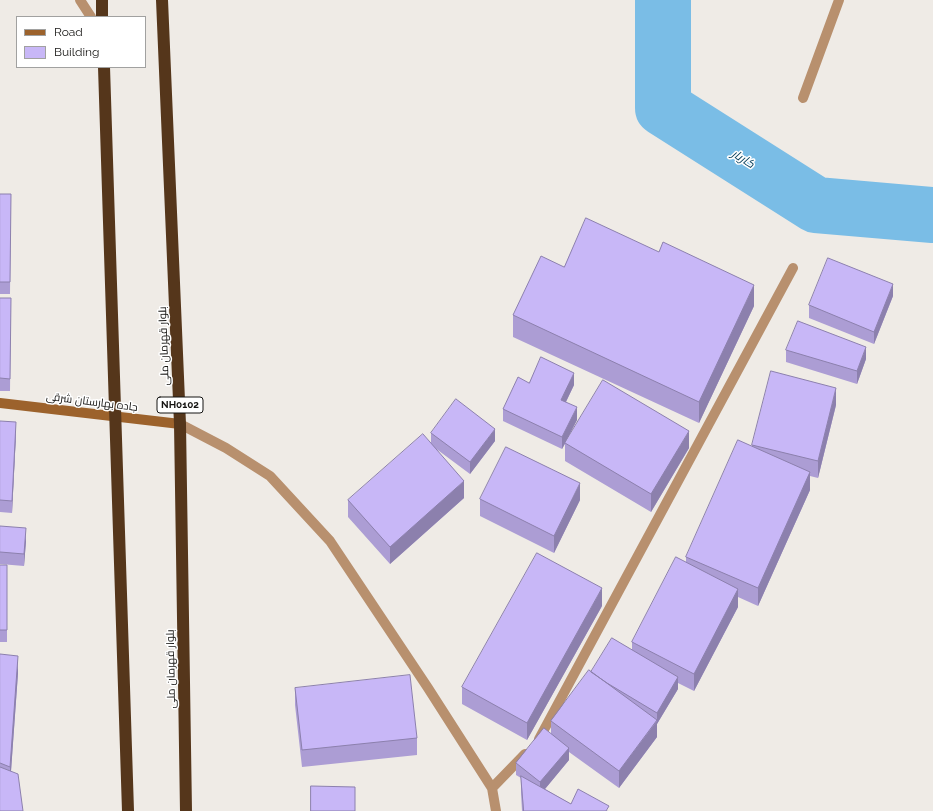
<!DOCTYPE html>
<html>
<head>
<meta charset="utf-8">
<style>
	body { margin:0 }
	#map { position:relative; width:933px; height:811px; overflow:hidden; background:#efebe6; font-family:Raleway,sans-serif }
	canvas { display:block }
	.legend { position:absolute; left:16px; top:16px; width:130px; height:52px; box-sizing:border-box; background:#fff; border:1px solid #a1a1a0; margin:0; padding:5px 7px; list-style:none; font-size:12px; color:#151412 }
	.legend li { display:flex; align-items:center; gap:8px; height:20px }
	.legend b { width:20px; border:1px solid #a1a1a0 }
</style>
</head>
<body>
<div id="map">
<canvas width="933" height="811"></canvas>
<ul class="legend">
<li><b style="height:5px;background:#9c622c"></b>Road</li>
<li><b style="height:11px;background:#c8b7f7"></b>Building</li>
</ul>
</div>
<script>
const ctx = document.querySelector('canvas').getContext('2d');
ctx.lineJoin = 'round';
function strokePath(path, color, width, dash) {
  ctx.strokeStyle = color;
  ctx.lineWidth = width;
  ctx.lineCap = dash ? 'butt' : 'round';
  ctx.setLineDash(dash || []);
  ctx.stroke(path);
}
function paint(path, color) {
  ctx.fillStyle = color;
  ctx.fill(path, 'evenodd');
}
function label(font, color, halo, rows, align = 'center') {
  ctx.font = font + ' Raleway,Cairo,sans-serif';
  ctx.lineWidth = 3;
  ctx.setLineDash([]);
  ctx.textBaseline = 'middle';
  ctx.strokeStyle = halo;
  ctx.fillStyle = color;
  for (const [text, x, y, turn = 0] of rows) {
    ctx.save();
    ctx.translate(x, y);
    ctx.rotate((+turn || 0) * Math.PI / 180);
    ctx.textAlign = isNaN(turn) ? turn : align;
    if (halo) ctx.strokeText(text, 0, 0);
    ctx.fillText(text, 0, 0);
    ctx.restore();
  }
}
const river = new Path2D(`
	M663,0v108l153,97 117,10`);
const street = new Path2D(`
	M80,0l11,17
	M803,98l36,-98
	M180,424l46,24 44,28 60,65 98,147 64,100 4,23
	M539,739l254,-471
	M492,788l33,-34`);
const secondary = new Path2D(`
	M0,403l180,21`);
const highway = new Path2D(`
	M102,0v17
	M162,0l18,424 6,387
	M104,67l24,744`);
const wall = new Path2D(`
	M0,194h11l-1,100h-10z
	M564,267l190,39 -55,117 -186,-86v-22z
	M893,296l-19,48 -65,-26v-13z
	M0,298h11l-1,93h-10z
	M786,350l80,9 -9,25 -71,-22z
	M529,383l45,2 -8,17 11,18 -11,21 123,7 -38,64 -86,-51v-17l-3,5 -59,-28v-12z
	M836,405l-18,73 -8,-2v14l-52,116 -20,-9v10l-44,84 -16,-8v6l-21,35v13l-38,51 -50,-36v8l-24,29 26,15 38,7h-87l-1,-18v-15l-5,-3v-12l35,-29v-13l40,-49 41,-22v-8l54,-80v-5l66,-110v-2z
	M0,421l16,13 -4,79 -12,-1z
	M431,433l64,8 -25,33 -35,-26 29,50 -74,66 -42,-47v-17l83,-57z
	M480,499l100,1 -26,53 -74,-37z
	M0,526l26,15 -2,25 -24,-2z
	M0,565h7v77h-7z
	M602,606l-75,134 -65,-36v-17z
	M0,654l18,19 -7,98 -11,40z
	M295,688l122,50v17l-115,12 -7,-62z`);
const shadedWall = new Path2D(`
	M893,284v12l-19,48v-12z
	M754,285v21l-55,117v-21z
	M866,347v12l-9,25v-13z
	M574,373v12l-13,27v-12z
	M836,388v17l-18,73v-17z
	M577,407v13l-15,29v-12z
	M16,422v12l-4,79v-12z
	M495,429v12l-25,33v-12z
	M689,431v17l-38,64v-18z
	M810,472v18l-52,116v-18z
	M464,481v17l-74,66v-17z
	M580,483v17l-26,53v-17z
	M26,528v13l-2,25v-12z
	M602,588v18l-75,134v-17z
	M738,589v18l-44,84v-17z
	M18,656v17l-8,112v-18z
	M678,677v12l-21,35v13l-38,51v-17l38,-50v-8z
	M569,748v12l-29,35v-13z`);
const building = new Path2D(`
	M0,194h11l-1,88h-10z
	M586,218l73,34 4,-10 91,43 -55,117 -186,-87 28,-59 23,11z
	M828,258l65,26 -19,48 -65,-27z
	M0,298h11l-1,81 -10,-1z
	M798,321l68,26 -9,24 -71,-21z
	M541,357l33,16 -13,27 16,7 -15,30 -59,-28 15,-32 11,6z
	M771,371l65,17 -18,73 -66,-16z
	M603,380l86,51 -38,63 -86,-51z
	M456,399l39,30 -25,33 -39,-29z
	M0,421l16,1 -4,79 -12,-1z
	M423,434l41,47 -74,66 -42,-47z
	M738,440l72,32 -52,116 -72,-31z
	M506,447l74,36 -26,53 -74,-37z
	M0,526l26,2 -2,26 -24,-2z
	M537,553l65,35 -75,135 -65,-36z
	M676,557l62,32 -44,85 -62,-32z
	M0,565h7v65h-7z
	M612,638l66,39 -21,36 -50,-30 -16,-11z
	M0,654l18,2 -8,111 -10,-4z
	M589,670l68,50 -38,51 -68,-50z
	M410,675l7,63 -115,12 -7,-62z
	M544,728l25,20 -29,34 -24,-19z
	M0,767l18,7 5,37h-23z
	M521,776l50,28 7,-15 31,17 -3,5h-82z
	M311,786l44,1v24h-44z`);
const shields = [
	[180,405,46]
];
const shieldNames = [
	["NH0102",180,405]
];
const streetNames = [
	["بلوار قهرمان ملی",164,346,-92],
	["جاده بهارستان شرقی",92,402,7],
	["بلوار قهرمان ملی",171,669,-91]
];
const waterNames = [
	["کاربار",743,159,32]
];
strokePath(river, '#7abde6', 56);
strokePath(street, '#b8906e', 10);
strokePath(secondary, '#9c622c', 10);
strokePath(highway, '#55361b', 12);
paint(wall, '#ac9dd4');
paint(shadedWall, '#8c80ad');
paint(building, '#c8b7f7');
strokePath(building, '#8c80ad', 1);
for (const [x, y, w] of shields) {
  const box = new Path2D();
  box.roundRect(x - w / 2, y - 8, w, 16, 3);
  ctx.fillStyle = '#fff';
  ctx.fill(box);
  strokePath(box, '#151412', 1);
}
label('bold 10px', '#151412', null, shieldNames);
label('11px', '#151412', '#fff', streetNames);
label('italic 12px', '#0a425e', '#fff', waterNames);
</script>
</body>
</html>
